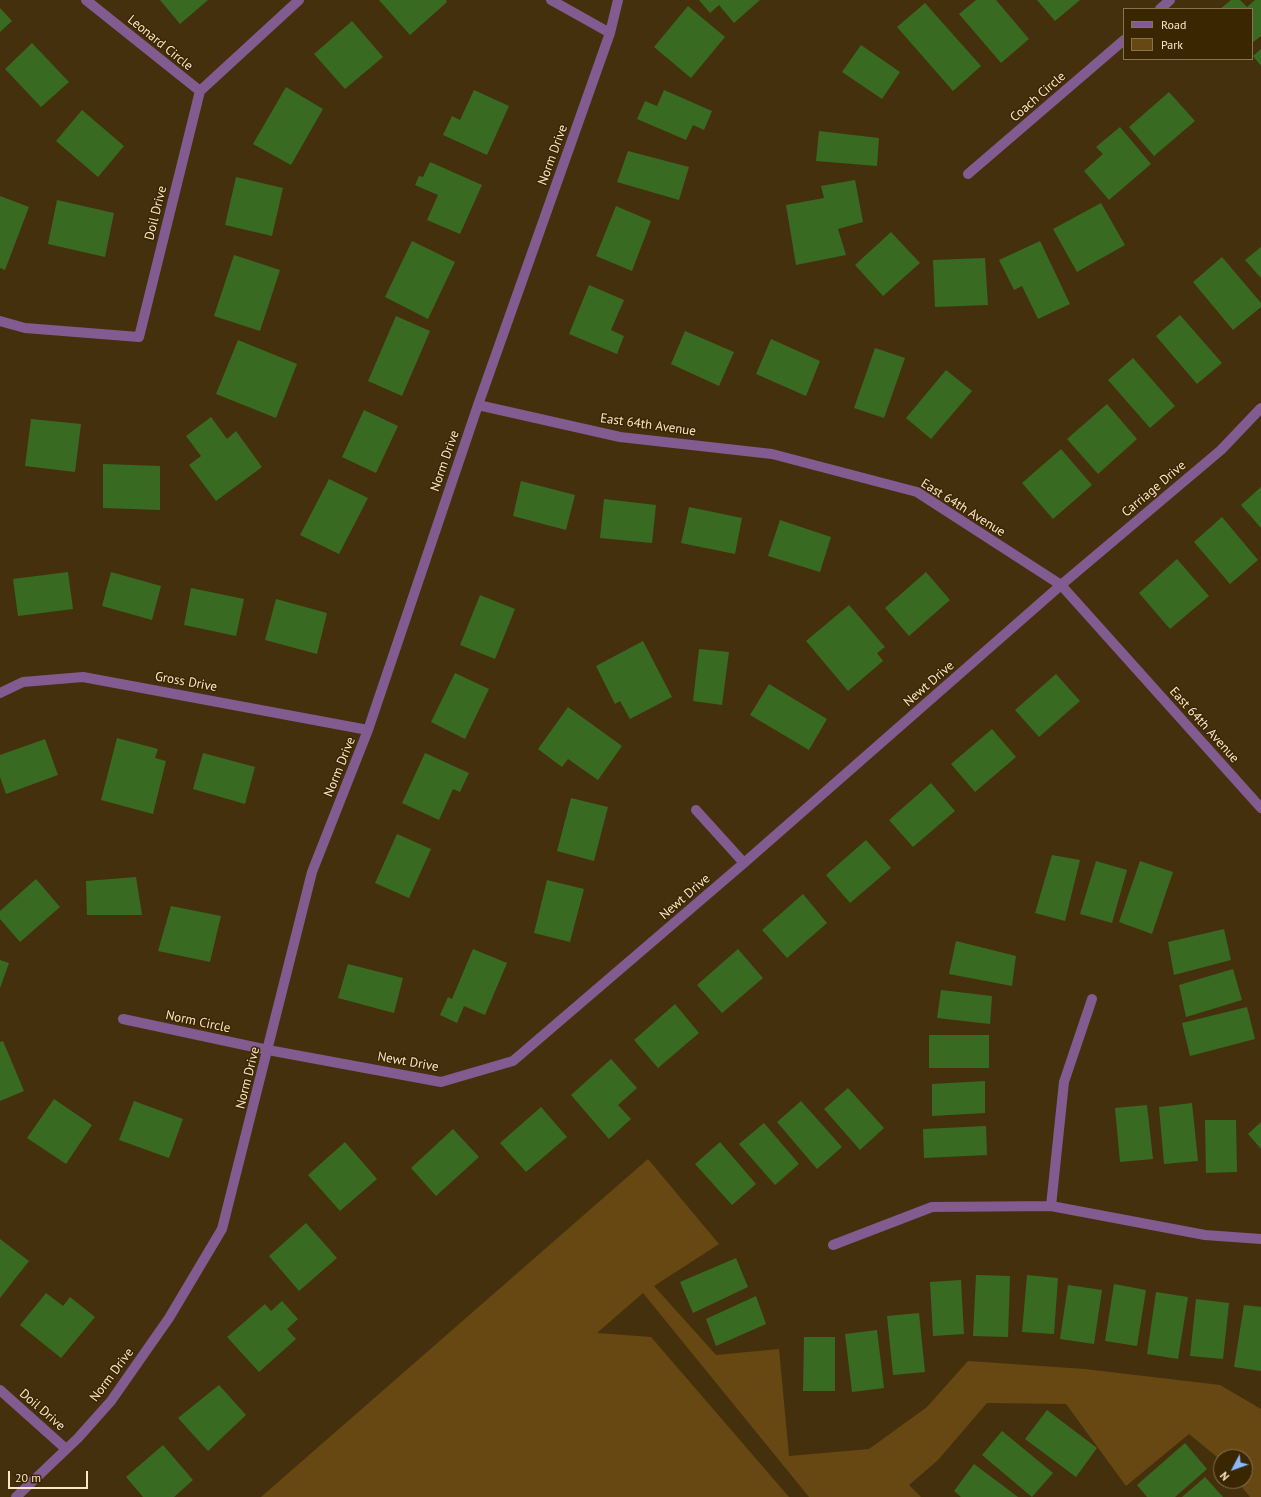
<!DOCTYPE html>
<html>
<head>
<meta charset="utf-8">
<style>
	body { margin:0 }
	#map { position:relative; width:1261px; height:1497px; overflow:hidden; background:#45300d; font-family:"PT Sans",sans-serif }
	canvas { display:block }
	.legend { position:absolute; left:1123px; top:8px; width:130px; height:52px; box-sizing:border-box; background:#3b2602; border:1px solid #887350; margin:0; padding:5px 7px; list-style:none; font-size:12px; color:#fce6c6 }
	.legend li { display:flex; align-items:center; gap:8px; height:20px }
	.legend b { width:20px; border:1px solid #887350 }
	.north { position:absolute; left:1213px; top:1449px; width:40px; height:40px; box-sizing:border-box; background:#3b2602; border:1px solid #887350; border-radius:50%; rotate:229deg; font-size:11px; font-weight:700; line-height:16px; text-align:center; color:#fce6c6 }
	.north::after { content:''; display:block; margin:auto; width:14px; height:18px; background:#8abafc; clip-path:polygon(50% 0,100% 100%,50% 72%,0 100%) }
	.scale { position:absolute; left:8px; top:1471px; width:80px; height:18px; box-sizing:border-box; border:2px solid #fce6c6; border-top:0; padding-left:5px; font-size:12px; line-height:14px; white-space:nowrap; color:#fce6c6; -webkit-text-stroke:3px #3b2602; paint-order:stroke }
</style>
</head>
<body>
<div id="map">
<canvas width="1261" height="1497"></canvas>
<ul class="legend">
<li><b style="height:5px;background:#825b90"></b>Road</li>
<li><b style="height:11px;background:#674813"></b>Park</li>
</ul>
<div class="north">N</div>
<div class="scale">20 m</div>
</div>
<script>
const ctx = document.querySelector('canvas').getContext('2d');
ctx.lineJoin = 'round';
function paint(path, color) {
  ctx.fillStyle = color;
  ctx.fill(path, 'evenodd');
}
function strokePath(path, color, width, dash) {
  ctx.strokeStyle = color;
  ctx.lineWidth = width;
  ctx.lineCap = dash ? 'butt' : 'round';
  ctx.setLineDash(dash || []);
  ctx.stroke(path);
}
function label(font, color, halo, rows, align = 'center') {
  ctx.font = font + ' "PT Sans",sans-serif';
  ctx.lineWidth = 3;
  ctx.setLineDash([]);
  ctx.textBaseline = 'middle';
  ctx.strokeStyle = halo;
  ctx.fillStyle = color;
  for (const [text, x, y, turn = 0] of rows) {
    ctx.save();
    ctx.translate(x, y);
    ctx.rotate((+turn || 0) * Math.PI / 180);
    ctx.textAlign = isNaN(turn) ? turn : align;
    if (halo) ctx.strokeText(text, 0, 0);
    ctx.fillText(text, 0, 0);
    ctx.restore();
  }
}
const green = new Path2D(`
	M648,1159l71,85 -65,42 62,69 63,-6 10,107 80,-7 58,-42 41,-46 117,8 135,16 41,24v88h-11l-13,-16h8v-24h-24v5l-4,-5 -28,-23 -63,52 -60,-82 -79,-1 -49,57 -29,25 12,12h-112l-166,-204 -46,40 54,4 138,160h-528z`);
const building = new Path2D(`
	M160,0h48l-28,24z
	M379,0h67l1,2 -37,33z
	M699,0h61l-26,23 -15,-18 -9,8z
	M976,0h20l33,39 -28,24 -42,-49z
	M1037,0h43l-25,21z
	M1231,0h9l7,7 8,-7h6v36l-9,7v-34h-32z
	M925,3l56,63 -28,25 -56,-64z
	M688,6l37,31 -34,41 -37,-31z
	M0,8l12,13 -12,11z
	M352,21l31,36 -38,32 -31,-35z
	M32,43l37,39 -28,25 -36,-38z
	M861,45l39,27 -18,27 -40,-27z
	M1261,49v17l-8,-10z
	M286,87l37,22 -32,56 -38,-21z
	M474,90l35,16 -22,49 -44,-20 9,-19 8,4z
	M664,90l48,21 -8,19 -11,-5 -7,15 -49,-21 8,-18 12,5z
	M1169,92l26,29 -41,35 -25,-29z
	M82,110l42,36 -26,31 -42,-36z
	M1120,127l31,37 -42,36 -25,-29 19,-17 -7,-7z
	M819,131l60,7 -2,28 -61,-5z
	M628,151l61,16 -10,33 -62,-18z
	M430,162l52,23 -22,49 -33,-14 11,-25 -23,-10 4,-9 4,1z
	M236,177l47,11 -11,48 -47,-11z
	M855,180l8,42 -25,7 8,26 -50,10 -10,-60 38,-7 -3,-12z
	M0,196l29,11 -24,63 -5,-2z
	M57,200l57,13 -9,44 -57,-13z
	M1101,203l24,42 -48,27 -24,-43z
	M616,206l35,15 -19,50 -36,-15z
	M891,232l29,31 -37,33 -28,-31z
	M412,241l43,21 -27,57 -43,-22z
	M1040,241l30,63 -32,15 -16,-33 -8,4 -15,-30z
	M1261,247v31l-16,-18z
	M234,255l46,15 -20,61 -46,-15z
	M1222,257l39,46v4l-28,23 -40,-48z
	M985,258l3,47 -53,2 -2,-47z
	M589,285l35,15 -13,30 13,6 -7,18 -48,-20z
	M1180,315l42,48 -25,21 -41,-48z
	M396,316l34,15 -28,65 -34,-15z
	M685,331l49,21 -15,34 -48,-22z
	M771,339l49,22 -14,35 -50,-22z
	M238,340l59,24 -21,54 -60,-24z
	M875,348l30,10 -21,60 -30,-10z
	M1133,358l42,48 -25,22 -42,-48z
	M946,370l26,21 -41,48 -25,-21z
	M1107,404l30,35 -39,35 -31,-35z
	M364,410l34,16 -22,47 -34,-16z
	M211,417l16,22 9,-8 26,36 -46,34 -27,-36 12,-9 -15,-20z
	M31,419l50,5 -6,48 -50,-6z
	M1061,449l31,36 -39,34 -31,-36z
	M103,464l57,2v44l-57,-2z
	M329,479l39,19 -29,56 -39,-19z
	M521,481l54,14 -9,35 -53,-14z
	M1261,487v41l-20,-23z
	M604,499l52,6 -4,38 -52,-5z
	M689,507l53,11 -7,36 -54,-11z
	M1222,517l36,43 -28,24 -36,-42z
	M780,520l51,17 -11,35 -52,-16z
	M1177,559l32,37 -39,33 -31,-36z
	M68,572l5,37 -55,7 -5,-37z
	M111,572l50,14 -9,34 -50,-14z
	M926,572l24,28 -41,36 -24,-28z
	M191,588l53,11 -8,37 -52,-11z
	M480,595l35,14 -20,50 -35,-14z
	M276,599l51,14 -10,41 -52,-14z
	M849,605l36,42 -8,6 6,8 -35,30 -42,-50z
	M643,641l29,56 -42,22 -10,-18 -5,3 -19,-38z
	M699,649l30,3 -7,53 -29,-4z
	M455,673l34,16 -24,50 -34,-17z
	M1056,674l24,27 -41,36 -24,-27z
	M769,684l58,35 -18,31 -59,-35z
	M568,707l54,39 -24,34 -30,-21 -6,8 -24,-18z
	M992,729l24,28 -41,35 -24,-28z
	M117,738l41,11 -3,9 11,3 -13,53 -52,-14z
	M45,739l13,36 -52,19 -6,-17v-22z
	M203,753l52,14 -10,37 -52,-15z
	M425,753l44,20 -9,19 -7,-3 -14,31 -37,-17z
	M931,783l24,28 -42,36 -24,-27z
	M571,798l37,9 -14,54 -37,-10z
	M397,834l34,15 -22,49 -34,-15z
	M866,840l25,28 -41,35 -24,-28z
	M1052,855l28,5 -15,61 -30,-8z
	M1096,861l31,9 -15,53 -32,-9z
	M1140,861l33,11 -21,62 -33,-12z
	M136,877l6,38h-55l-1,-34z
	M36,879l24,28 -40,35 -20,-23v-8z
	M547,880l37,9 -14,53 -36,-9z
	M803,894l24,29 -40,35 -25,-28z
	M171,906l50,10 -11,46 -52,-11z
	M1224,929l7,31 -57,15 -6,-33z
	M956,941l60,15 -4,30 -63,-12z
	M473,949l34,14 -22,52 -21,-9 -7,17 -17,-8 8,-18 4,2z
	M738,949l25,29 -41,35 -25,-28z
	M0,960l9,3 -9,25z
	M348,964l55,14 -9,35 -56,-15z
	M1233,969l9,31 -56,17 -7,-32z
	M941,990l51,6 -2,28 -53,-6z
	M675,1004l24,29 -41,35 -24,-28z
	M1247,1007l8,32 -65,17 -8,-33z
	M929,1035h60v33h-60z
	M3,1041l21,50 -24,10v-59z
	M611,1059l26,29 -19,17 13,14 -22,20 -38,-44z
	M985,1081v32l-53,3v-32z
	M848,1088l36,40 -24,22 -36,-41z
	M54,1099l38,26 -26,39 -39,-26z
	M134,1101l49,18 -14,39 -50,-18z
	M801,1101l41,46 -25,22 -40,-47z
	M1192,1103l6,58 -34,3 -5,-57z
	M1147,1105l6,54 -33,3 -5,-54z
	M541,1107l26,30 -41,35 -26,-29z
	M1205,1120h31l1,52 -31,1z
	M1261,1122v27l-13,-15z
	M764,1123l35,41 -24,21 -36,-41z
	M986,1126l1,29 -63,3 -1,-29z
	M453,1129l26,28 -43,39 -25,-28z
	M345,1142l32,37 -37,32 -32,-36z
	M720,1142l36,42 -24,21 -37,-41z
	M306,1223l31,35 -38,33 -30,-35z
	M0,1239l29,22 -29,37z
	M736,1258l12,29 -55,26 -13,-31z
	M976,1275l34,1 -2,61 -35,-1z
	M1027,1275l31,3 -4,56 -32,-2z
	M961,1280l3,54 -31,2 -3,-54z
	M1114,1284l32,6 -9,56 -32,-5z
	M1068,1285l34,5 -8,54 -34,-5z
	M1156,1292l32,5 -10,62 -31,-5z
	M46,1293l17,13 7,-9 25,20 -34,41 -41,-33z
	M756,1296l10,28 -50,22 -10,-27z
	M1196,1299l33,4 -6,56 -33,-3z
	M282,1301l16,18 -11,10 9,10 -37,33 -32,-35 38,-33 6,7z
	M1244,1305l17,2v64l-27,-4z
	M919,1313l6,59 -32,3 -6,-59z
	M877,1330l7,58 -32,4 -7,-58z
	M804,1337h31v54h-32z
	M219,1385l27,30 -38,36 -30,-33z
	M1047,1410l50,38 -21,29 -51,-38z
	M1002,1431l51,42 -21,24 -50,-42z
	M1185,1443l22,26 -32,28h-28l-10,-12z
	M163,1445l30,35 -19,17h-31l-17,-20z
	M974,1464l44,33h-57l-7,-6z
	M1205,1477l18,20h-41z`);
const minor = new Path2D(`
	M86,0l114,91
	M551,0l59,33
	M1160,9l10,-9
	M968,174l156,-134
	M0,321l25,7 114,9 61,-246 99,-91
	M478,405l142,32 152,17 145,38 144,93 200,223
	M0,693l23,-11 60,-5 285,53
	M696,810l48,53
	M123,1019l145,31 173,32 72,-21 231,-198 317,-278 160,-135 40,-42
	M1051,1206l13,-124 28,-83
	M833,1245l99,-38 119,-1 154,29 56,4
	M0,1390l66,59
	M16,1497l62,-59 33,-37 58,-83 53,-89 90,-357 56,-142 110,-325 132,-372 8,-33`);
const streetNames = [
	["Leonard Circle",160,43,39],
	["Coach Circle",1038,97,-41],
	["Norm Drive",553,155,-70],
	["Doil Drive",156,213,-76],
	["East 64th Avenue",648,425,8],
	["Norm Drive",445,461,-71],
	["Carriage Drive",1154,489,-40],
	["East 64th Avenue",963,508,32],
	["Gross Drive",186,682,10],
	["Newt Drive",929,684,-41],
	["East 64th Avenue",1204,725,48],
	["Norm Drive",340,767,-68],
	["Newt Drive",685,897,-41],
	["Norm Circle",198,1022,12],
	["Newt Drive",408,1062,10],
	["Norm Drive",248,1078,-76],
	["Norm Drive",112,1375,-53],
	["Doil Drive",42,1410,41]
];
paint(green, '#674813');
paint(building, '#396a21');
strokePath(minor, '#825b90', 10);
label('13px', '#fce6c6', '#3b2602', streetNames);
</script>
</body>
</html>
